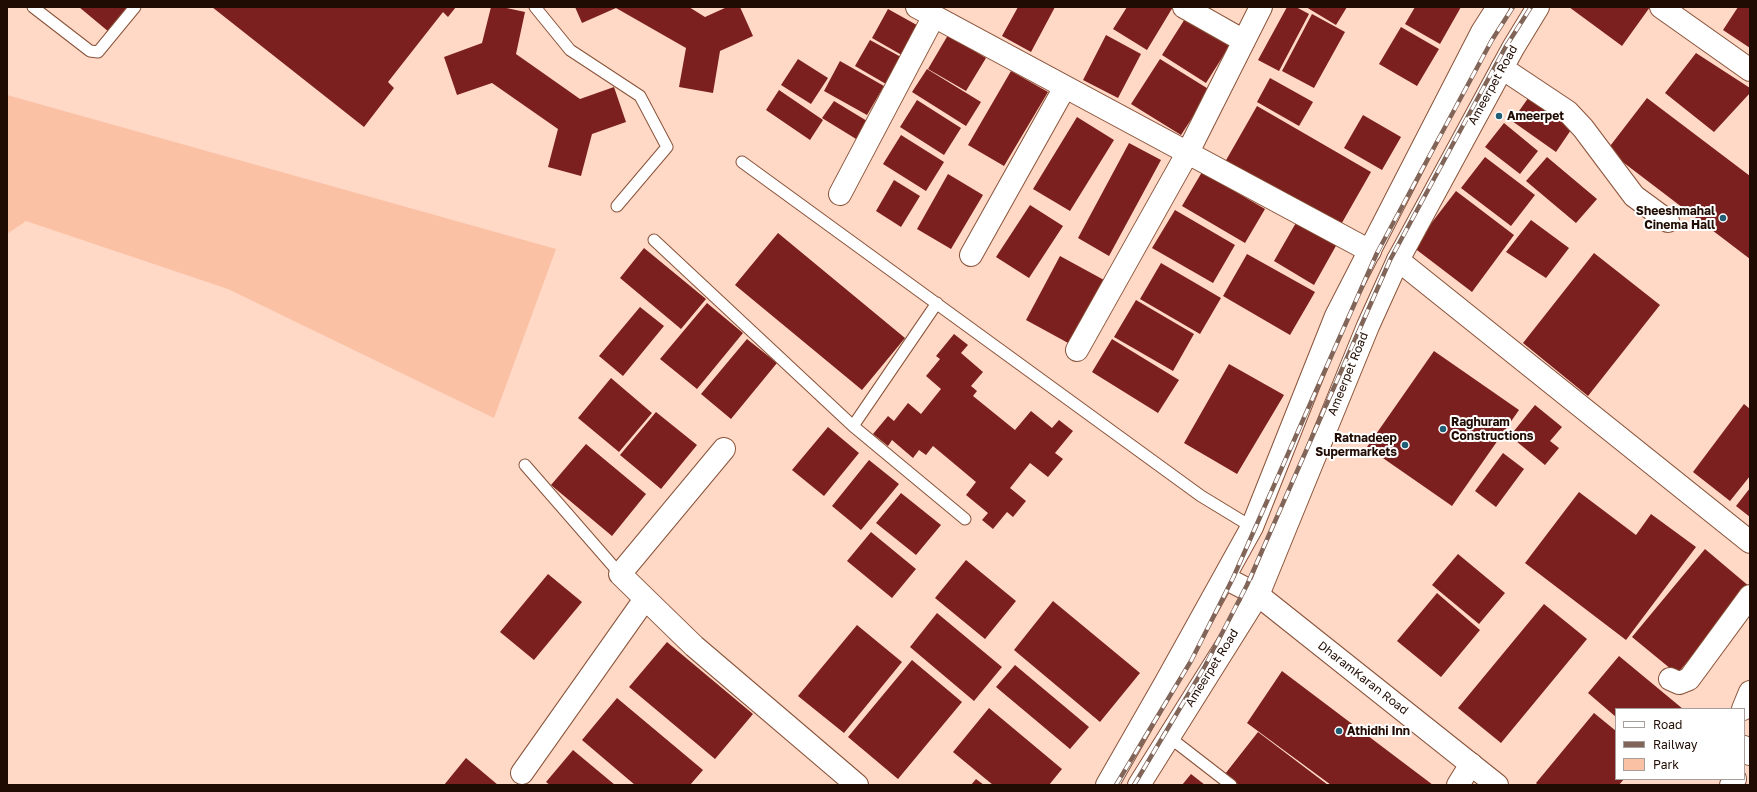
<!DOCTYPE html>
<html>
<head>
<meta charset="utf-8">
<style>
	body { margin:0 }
	#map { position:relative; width:1757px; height:792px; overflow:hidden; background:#ffd8c6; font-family:"Golos Text",sans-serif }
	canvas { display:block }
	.frame { position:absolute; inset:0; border:8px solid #210c03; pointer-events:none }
	.legend { position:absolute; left:1615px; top:708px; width:130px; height:72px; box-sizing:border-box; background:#fff; border:1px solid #a69e9a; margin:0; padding:5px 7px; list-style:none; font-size:12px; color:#210c03 }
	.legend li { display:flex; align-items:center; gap:8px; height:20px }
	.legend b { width:20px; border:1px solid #a69e9a }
</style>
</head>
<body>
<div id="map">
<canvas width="1757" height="792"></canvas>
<div class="frame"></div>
<ul class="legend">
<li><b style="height:5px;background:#fff"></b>Road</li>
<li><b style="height:5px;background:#816558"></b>Railway</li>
<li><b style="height:11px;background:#fbc1a5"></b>Park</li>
</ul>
</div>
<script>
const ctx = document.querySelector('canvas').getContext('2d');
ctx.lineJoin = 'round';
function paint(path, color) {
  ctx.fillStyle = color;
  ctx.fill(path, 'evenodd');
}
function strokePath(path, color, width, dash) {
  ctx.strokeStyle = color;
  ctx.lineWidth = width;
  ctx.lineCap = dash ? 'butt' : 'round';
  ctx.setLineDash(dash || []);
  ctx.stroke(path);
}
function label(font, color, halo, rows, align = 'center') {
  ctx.font = font + ' "Golos Text",sans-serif';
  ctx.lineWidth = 4;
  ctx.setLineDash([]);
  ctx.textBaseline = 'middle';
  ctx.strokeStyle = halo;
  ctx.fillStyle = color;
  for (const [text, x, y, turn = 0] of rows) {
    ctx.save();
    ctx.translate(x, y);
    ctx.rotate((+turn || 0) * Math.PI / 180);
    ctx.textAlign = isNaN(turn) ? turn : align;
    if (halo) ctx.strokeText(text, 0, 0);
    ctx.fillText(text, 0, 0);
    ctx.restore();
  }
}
const green = new Path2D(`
	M7,95l549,154 -62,169 -266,-129 -202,-68 -19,13z`);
const building = new Path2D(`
	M79,7h51l-21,25z
	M212,7h244l-8,10 -5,-5 -55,70 6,6 -30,39z
	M491,7h11l23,5 -9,42 64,45 34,-12 12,35 -34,12 -11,42 -33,-9 10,-38 -66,-46 -35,12 -13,-38 38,-14z
	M575,7h114l16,10 22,-10h13l13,29 -33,15 -7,42 -34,-6 7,-39 -70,-40 -34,15z
	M1018,7h37l-24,45 -29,-16z
	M1127,7h46l-26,43 -34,-21z
	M1287,7h9l13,7 -30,57 -21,-11z
	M1306,7h41l-11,18z
	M1415,7h46l-21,37 -35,-20z
	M1569,7h81l-28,39z
	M1738,7h12v41l-27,-18z
	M888,9l36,20 -17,29 -35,-20z
	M1188,14l44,28 -26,41 -44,-28z
	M1312,14l33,18 -31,56 -32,-17z
	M1401,27l38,22 -22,37 -38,-22z
	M948,35l38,23 -20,33 -38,-22z
	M1106,35l35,19 -23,44 -35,-18z
	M870,40l31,17 -15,27 -31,-18z
	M1696,53l54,35v5l-36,39 -49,-39z
	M798,59l30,19 -17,26 -30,-19z
	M1160,59l50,31 -29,45 -50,-31z
	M840,61l44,25 -17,29 -43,-24z
	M927,69l54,33 -15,24 -54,-34z
	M1011,71l37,21 -44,74 -36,-21z
	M1270,78l43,24 -14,24 -42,-24z
	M779,90l44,30 -13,20 -44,-30z
	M1531,94l44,30 -19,28 -44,-31z
	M1647,98l103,78v83l-143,-109z
	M917,100l44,28 -17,27 -44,-28z
	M834,101l38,23 -11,18 -39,-24z
	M1257,106l114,66 -32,56 -114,-66z
	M1363,115l38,22 -19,33 -38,-22z
	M1077,117l37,23 -44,71 -37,-22z
	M1504,123l34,28 -18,23 -35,-27z
	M901,135l43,27 -18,29 -43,-27z
	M1129,143l32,17 -52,96 -31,-18z
	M1485,157l50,38 -24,31 -50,-38z
	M1547,157l50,42 -21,24 -50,-42z
	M1202,172l63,37 -20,34 -63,-37z
	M948,174l35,21 -32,54 -34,-20z
	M894,180l26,16 -19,31 -25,-16z
	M1456,191l58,44 -42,57 -59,-45z
	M1030,205l33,21 -34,52 -33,-21z
	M1175,210l60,35 -22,38 -61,-35z
	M1531,220l38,28 -23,30 -40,-26z
	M1297,221l40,23 -23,41 -40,-24z
	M778,233l127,105 -43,52 -127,-105z
	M644,248l62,51 -25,30 -61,-51z
	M1594,253l66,52 -72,91 -65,-53z
	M1247,254l68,38 -25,43 -67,-39z
	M1060,256l44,24 -34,64 -44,-24z
	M1161,263l60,35 -21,36 -60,-35z
	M1136,300l58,34 -21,37 -59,-34z
	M707,303l36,30 -46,56 -37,-30z
	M640,307l24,19 -41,50 -24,-20z
	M954,334l14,11 -7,8 22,19 -12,14 6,5 -4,5 42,34 16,-19 21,17 7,-8 14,11 -18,22 8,6 -15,18 -18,-14 -20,25 16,13 -13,16 -6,-5 -14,17 -11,-9 6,-7 -22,-18 10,-13 -43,-36 -7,9 -7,-5 -6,8 -21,-18 -4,6 -15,-12 15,-18 6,5 14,-18 13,11 20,-25 -15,-13 14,-17 -4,-3z
	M747,339l30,24 -46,56 -30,-25z
	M1112,339l67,41 -21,33 -66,-41z
	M1434,351l85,59 -67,96 -85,-59z
	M1229,364l55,31 -47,79 -53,-31z
	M611,378l41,35 -33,39 -41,-34z
	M1744,404l6,5v67l-20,25 -37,-29z
	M1535,405l27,22 -12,14 9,7 -14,17 -35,-29z
	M656,412l41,33 -36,44 -41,-34z
	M828,427l31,26 -35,43 -32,-26z
	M586,444l60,50 -34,42 -61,-51z
	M1503,453l21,16 -28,38 -21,-16z
	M869,460l30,24 -38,46 -29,-24z
	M1750,488v29l-14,-11z
	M1579,492l57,43 15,-21 45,33 -70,93 -101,-77z
	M901,493l40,32 -25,30 -40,-32z
	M871,532l45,37 -24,29 -45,-37z
	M1705,549l45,38 -73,87 -45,-37z
	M1458,554l47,39 -26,31 -47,-39z
	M966,560l50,41 -31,38 -50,-41z
	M548,574l34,28 -48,58 -34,-28z
	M1437,593l43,37 -39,47 -44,-36z
	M1053,601l87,72 -40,49 -86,-72z
	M1544,604l43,35 -86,104 -43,-35z
	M937,613l65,54 -28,34 -64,-54z
	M857,625l45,37 -58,71 -46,-37z
	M667,642l86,72 -38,45 -86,-72z
	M1619,656l64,53h-67v8l-28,-24z
	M912,660l50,42 -64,77 -50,-42z
	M1015,665l74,62 -19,22 -74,-62z
	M1282,671l151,114h-102l-84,-62z
	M617,698l86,72 -13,15h-55l-53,-45z
	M989,708l73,61 -13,16h-56l-40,-33z
	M1594,713l22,18v48h8l-5,6h-81l-2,-2z
	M1258,732l70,53h-89l-14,-11z
	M573,750l42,35h-65l-4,-3z
	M466,758l32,27h-54z
	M1191,774l14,11h-23z
	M976,779l8,6h-13z`);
const service = new Path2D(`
	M33,7l57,44 8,1 37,-45
	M535,7l35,43 70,46 27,51 -50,59
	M742,162l459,334 51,31
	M654,240l199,186 112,93
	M853,426l84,-123
	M525,465l95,109
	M1169,737l62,48`);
const minor = new Path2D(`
	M917,7l453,244
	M1184,7l60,34
	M1661,7l89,63
	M1502,68l66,44 15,16 51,68 34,25
	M840,194l94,-178
	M971,255l94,-168
	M1398,260l352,282
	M1077,350l111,-198 73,-145
	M724,449l-104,125 74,72 163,139
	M1670,679l9,4 10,-4 61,-83
	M1743,709l7,-17
	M1744,747l6,7
	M522,773l123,-174
	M1458,785l13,-21
	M1731,785l4,-6`);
const tertiary = new Path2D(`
	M1225,578l33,17 239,190`);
const secondary = new Path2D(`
	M1107,785l59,-103 86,-155 84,-211 146,-284 16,-25
	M1139,785l119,-190 110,-269 30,-66 115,-212 25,-41`);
const rail = new Path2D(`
	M1116,785l75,-124 42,-83 144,-325 115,-213 21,-33
	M1134,785l70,-117 43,-83 143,-325 115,-212 26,-41`);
const markers = [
	[1499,116,4,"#205e75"],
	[1723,218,4,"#205e75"],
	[1443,429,4,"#205e75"],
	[1405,445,4,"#205e75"],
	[1339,731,4,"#205e75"]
];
const streetNames = [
	["Ameerpet Road",1493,85,-61],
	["Ameerpet Road",1348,374,-68],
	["Ameerpet Road",1212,668,-58],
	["DharamKaran Road",1363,678,38]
];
const poiNames = [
	["Ameerpet",1507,116],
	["Sheeshmahal",1715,211,"right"],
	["Cinema Hall",1715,225,"right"],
	["Raghuram",1451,422],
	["Constructions",1451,436],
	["Ratnadeep",1397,438,"right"],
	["Supermarkets",1397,452,"right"],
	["Athidhi Inn",1347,731]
];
paint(green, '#fbc1a5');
paint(building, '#7b201e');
strokePath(service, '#895339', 13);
strokePath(minor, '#895339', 24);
strokePath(tertiary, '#895339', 24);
strokePath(secondary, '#895339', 24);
strokePath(service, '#fff', 11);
strokePath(minor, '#fff', 22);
strokePath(tertiary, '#fff', 22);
strokePath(secondary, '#fff', 22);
strokePath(rail, '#816558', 4.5);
strokePath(rail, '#fff', 3, [9]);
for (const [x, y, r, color] of markers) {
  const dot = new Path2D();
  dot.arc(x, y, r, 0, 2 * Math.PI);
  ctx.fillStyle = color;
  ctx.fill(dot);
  strokePath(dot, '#fff', 1.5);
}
label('12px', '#210c03', '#fff', streetNames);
label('bold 12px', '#210c03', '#fff', poiNames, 'left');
</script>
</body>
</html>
